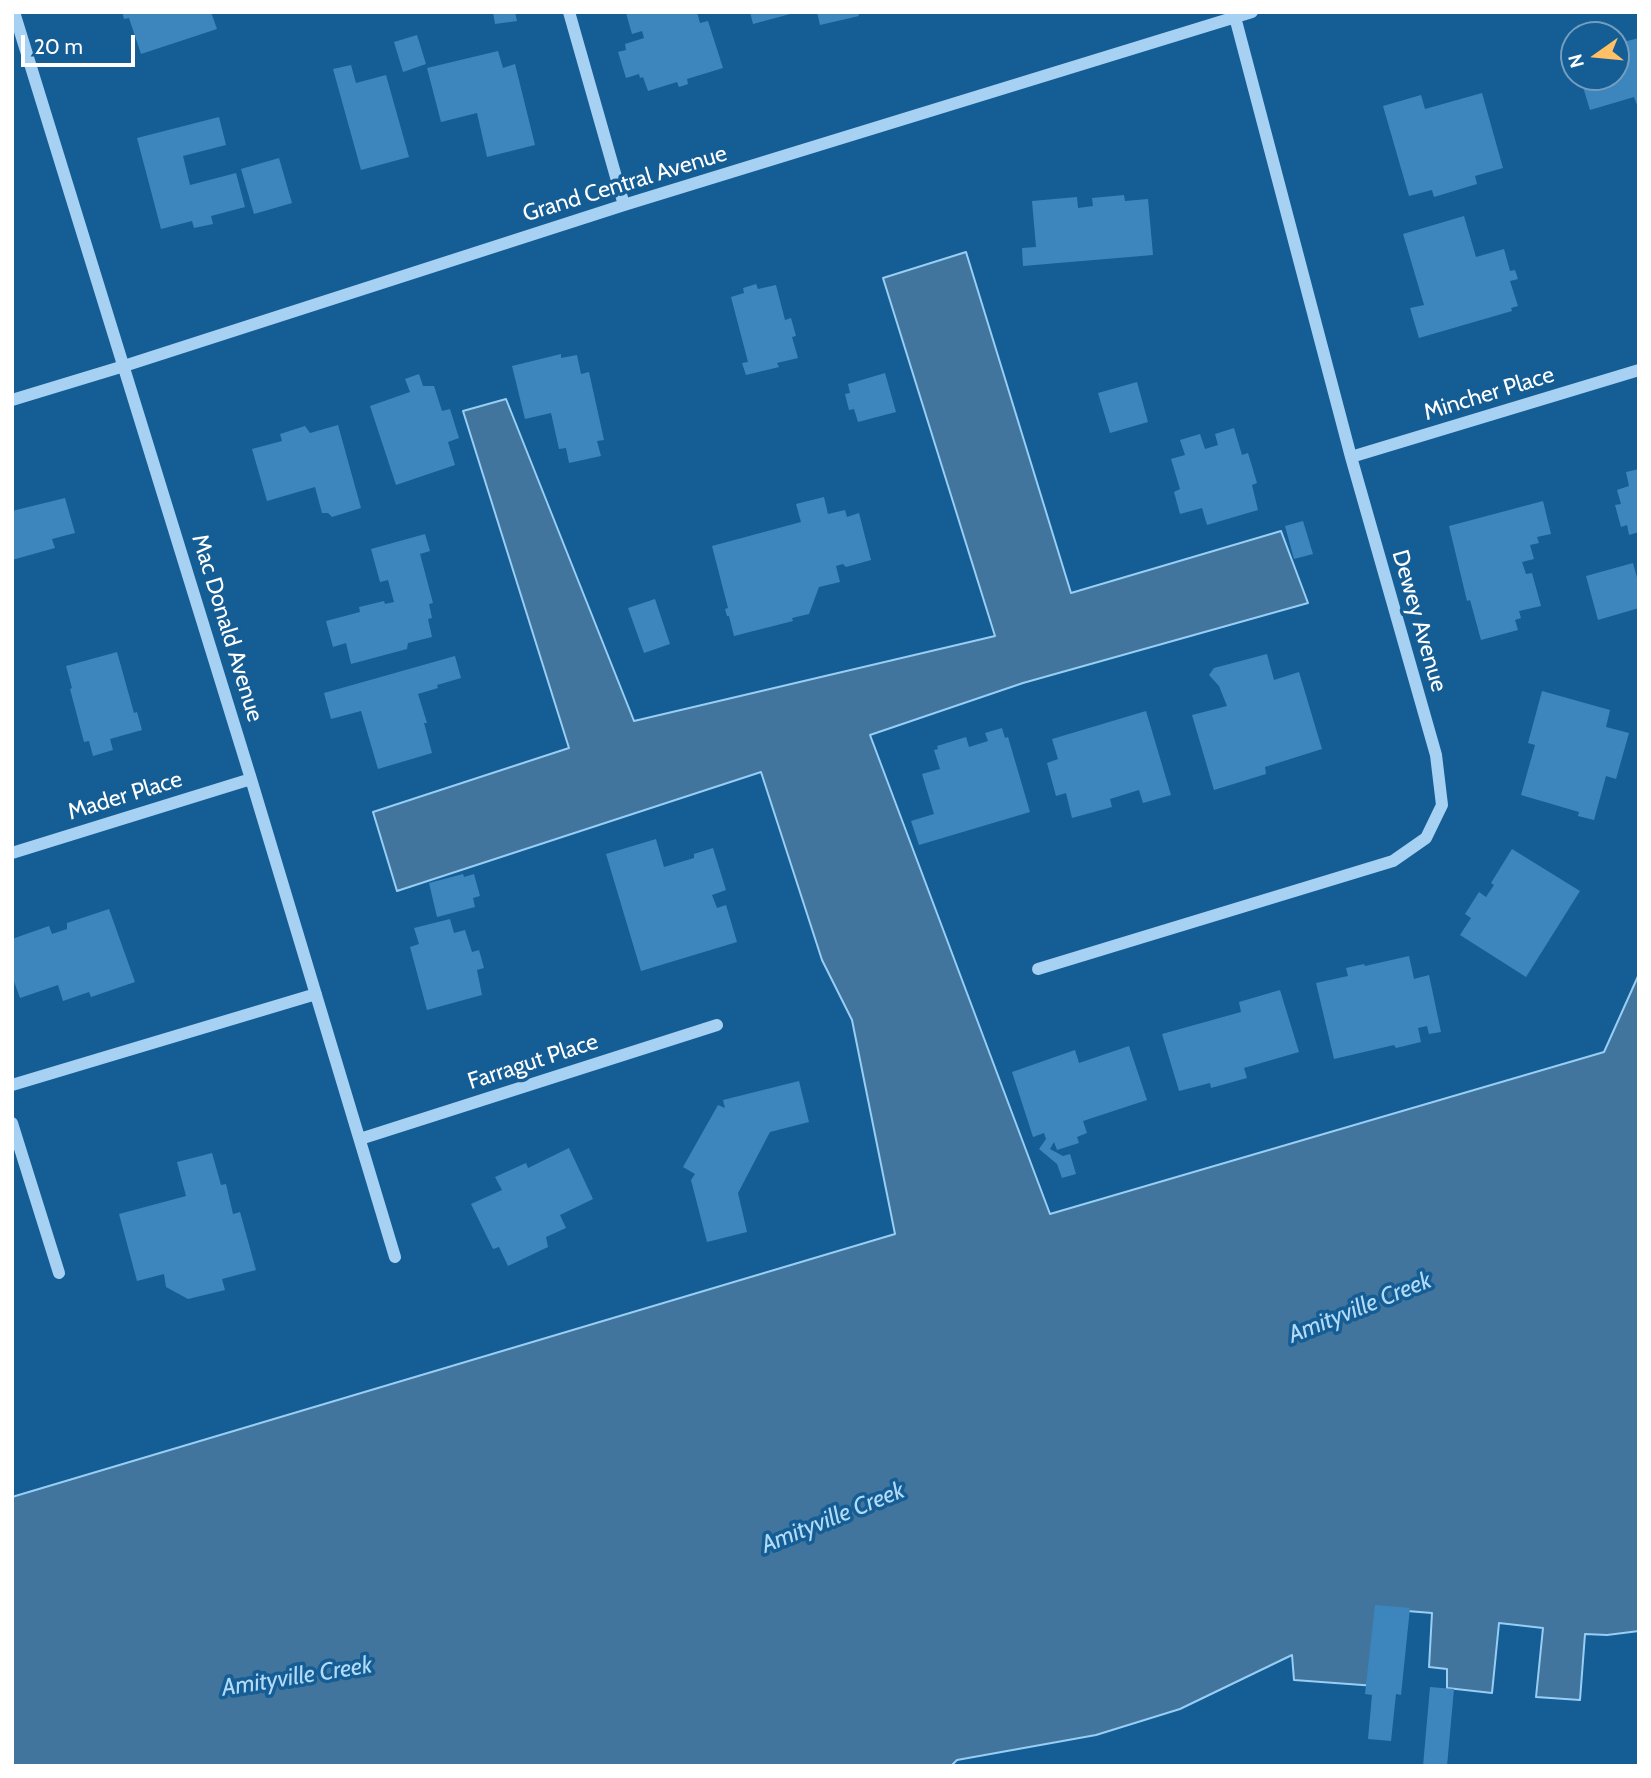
<!DOCTYPE html>
<html>
<head>
<meta charset="utf-8">
<style>
	body { margin:0 }
	#map { position:relative; width:1651px; height:1778px; overflow:hidden; background:#155d95; font-family:Cabin,sans-serif }
	canvas { display:block }
	.frame { position:absolute; inset:0; border:14px solid #fff; pointer-events:none }
	.north { position:absolute; left:1560px; top:21px; width:70px; height:70px; box-sizing:border-box; background:#155d95; border:2px solid #739ebf; border-radius:50%; rotate:255deg; font-size:19px; font-weight:700; line-height:28px; text-align:center; color:#fff }
	.north::after { content:''; display:block; margin:auto; width:24px; height:32px; background:#ffc066; clip-path:polygon(50% 0,100% 100%,50% 72%,0 100%) }
	.scale { position:absolute; left:21px; top:35px; width:114px; height:32px; box-sizing:border-box; border:4px solid #fff; border-top:0; padding-left:9px; font-size:21px; line-height:24px; white-space:nowrap; color:#fff; -webkit-text-stroke:5px #155d95; paint-order:stroke }
</style>
</head>
<body>
<div id="map">
<canvas width="1651" height="1778"></canvas>
<div class="frame"></div>
<div class="north">N</div>
<div class="scale">20 m</div>
</div>
<script>
const ctx = document.querySelector('canvas').getContext('2d');
ctx.lineJoin = 'round';
function paint(path, color) {
  ctx.fillStyle = color;
  ctx.fill(path, 'evenodd');
}
function strokePath(path, color, width, dash) {
  ctx.strokeStyle = color;
  ctx.lineWidth = width;
  ctx.lineCap = dash ? 'butt' : 'round';
  ctx.setLineDash(dash || []);
  ctx.stroke(path);
}
function label(font, color, halo, rows, align = 'center') {
  ctx.font = font + ' Cabin,sans-serif';
  ctx.lineWidth = 7;
  ctx.setLineDash([]);
  ctx.textBaseline = 'middle';
  ctx.strokeStyle = halo;
  ctx.fillStyle = color;
  for (const [text, x, y, turn = 0] of rows) {
    ctx.save();
    ctx.translate(x, y);
    ctx.rotate((+turn || 0) * Math.PI / 180);
    ctx.textAlign = isNaN(turn) ? turn : align;
    if (halo) ctx.strokeText(text, 0, 0);
    ctx.fillText(text, 0, 0);
    ctx.restore();
  }
}
const water = new Path2D(`
	M966,252l105,341 210,-62 27,72 -285,80 -153,52 180,479 554,-162 35,-78v657l-32,4 -22,-1 -5,66 -44,-3 7,-69 -44,-5 -7,70 -45,-5v-19l-18,-2 3,-54 -50,-4 -6,77 -82,-6 -2,-25 -112,54 -84,26 -139,25 -6,6h-939v-269l883,-263 -43,-214 -30,-60 -61,-188 -364,119 -24,-79 196,-64 -106,-337 43,-12 128,322 361,-85 -112,-358z`);
const building = new Path2D(`
	M122,12h89l6,17 -76,25 -12,-36 -5,1z
	M493,12h22l2,9 -22,3z
	M628,12h69l3,11 8,-2 15,47 -36,11 1,5 -9,3 -2,-5 -29,9 -5,-14 -3,1 -1,-4 -13,4 -8,-26 8,-2 -1,-6 19,-6 -2,-7 -10,3 -6,-21z
	M750,12h44v1l-41,11z
	M817,12h41l1,4 -39,9z
	M417,35l9,29 -23,8 -9,-30z
	M1621,37l2,5 16,-4v66l-2,1 -3,-8 -44,13 -10,-33h36v-39z
	M498,51l5,17 12,-4 20,81 -48,12 -10,-44 -36,9 -14,-54z
	M351,65l5,18 30,-8 23,82 -48,13 -28,-101z
	M1482,93l21,75 -28,8 2,8 -43,13 -2,-7 -23,6 -26,-90 38,-11 4,14z
	M219,117l7,28 -43,11 7,29 46,-12 9,34 -34,9 2,8 -19,4 -2,-7 -31,8 -24,-91z
	M279,158l13,45 -38,11 -13,-45z
	M1124,195l1,6 23,-2 5,56 -130,11 -1,-18 14,-1 -4,-46 45,-4 1,11 15,-2 -1,-8z
	M1464,216l12,41 28,-8 6,22 5,-1 3,9 -8,2 8,25 -7,2 1,3 -93,27 -9,-30 14,-3 -21,-71z
	M756,284l2,5 18,-4 9,35 6,-2 5,18 -4,1 6,21 -21,5 2,4 -33,8 -4,-12 6,-1 -17,-65 13,-4 -1,-5z
	M561,354v4l16,-3 4,19 8,-2 15,68 -7,1 4,15 -32,7 -3,-15 -7,1 -8,-36 -26,6 -13,-53z
	M885,373l11,39 -38,10 -4,-13 -5,1 -4,-16 5,-1 -2,-9z
	M419,374l4,12h11l8,25 8,-2 9,29 -11,4 7,23 -59,20 -26,-79 40,-14 -5,-13z
	M1137,382l11,40 -38,11 -12,-40z
	M338,425l23,83 -29,9 -4,-4h-6l-7,-26 -48,14 -15,-52 30,-8 -2,-7 25,-8 5,7z
	M1234,428l8,27 6,-2 9,30 -5,2 6,25 -51,15 -5,-17 -22,6 -6,-22 6,-3 -9,-30 14,-4 -5,-15 20,-6 5,15 13,-4 -3,-11z
	M1639,469v63l-10,3 -2,-10 -6,2 -6,-22 6,-1 -4,-14 12,-4 -3,-14z
	M824,497l4,17 17,-4 2,7 12,-4 12,47 -25,7 -3,-3 -7,2 4,16 -21,5 -10,27 -17,4 1,3 -59,15 -5,-20h-2l-2,-7 3,-1 -16,-62 89,-24 -5,-18z
	M65,498l10,35 -23,6 3,9 -43,12v-49z
	M1543,501l8,33 -14,3 2,6 -9,2 4,14 -12,3 4,12 6,-1 9,33 -22,5 2,7 -6,2 3,10 -37,10 -11,-40 -3,1 -18,-75z
	M1303,521l10,33 -19,5 -9,-33z
	M425,534l5,17 -10,3 13,49 -4,1 3,14 -4,1 4,18 -24,6 -1,6 -56,15 -5,-21 -13,4 -7,-26 34,-9 -1,-5 25,-6 1,3 9,-2 -6,-22 -8,2 -9,-33z
	M1633,563l6,22v23l-41,12 -12,-44z
	M655,599l15,45 -26,9 -16,-45z
	M117,652l17,61 3,-1 5,18 -32,9 3,11 -20,6 -4,-15 -5,1 -14,-53 2,-1 -6,-22z
	M1267,654l7,26 25,-8 23,77 -57,18 1,7 -52,16 -22,-75 35,-9 -8,-20 -10,-11 5,-7z
	M455,656l6,22 -24,7 1,3 -20,6 9,29h-3l8,30 -54,16 -17,-58 -30,8 -7,-26z
	M1542,691l68,19 -4,17 23,6 -13,46 -10,-3 -12,44 -16,-4 1,-4 -58,-17 14,-50 -7,-2z
	M1146,711l25,84 -28,8 -4,-13 -29,9 2,8 -40,11 -6,-25 -10,3 -9,-33 11,-4 -6,-20z
	M1002,728l3,10 3,-1 22,75 -111,33 -8,-24 23,-7 -12,-40 18,-5 -6,-19 4,-1 -1,-3 29,-9 3,10 19,-6 -3,-8z
	M656,839l8,28 30,-9v-4l19,-6 13,42 -14,5 5,13 9,-3 11,37 -96,29 -35,-117z
	M1512,849l68,42 -54,86 -66,-42 11,-17 -6,-4 14,-22 7,5 8,-12 -3,-2z
	M463,874l1,3 10,-3 6,22 -7,2 2,9 -38,10 -8,-34z
	M109,909l26,73 -44,15 -2,-5 -26,9 -5,-16 -38,13 -8,-22v-37l37,-13 3,8 15,-5v-6z
	M450,919l4,14 11,-3 7,22 7,-2 5,18 -7,2 5,25 -55,15 -17,-63 9,-3 -5,-16z
	M1409,956l5,23 15,-4 12,57 -12,2 -2,-8 -9,2 3,14 -25,6 -2,-3 -60,14 -18,-76 32,-7 -2,-8 18,-4 1,2z
	M1280,990l19,62 -55,16 3,10 -36,10 -1,-5 -31,8 -17,-57 79,-22 -2,-10z
	M1129,1046l18,54 -64,21 4,12 -10,4 2,6 -22,7 -3,-8 -4,7 13,7 7,-2 6,20 -14,4 -5,-14 -18,-15 7,-10 -2,-6 -11,4 -21,-65 63,-22 4,13z
	M799,1081l10,41 -39,10 -32,61 9,39 -40,10 -16,-62 4,-6 -12,-7 35,-62 7,3 -2,-8z
	M569,1148l24,51 -33,16 6,13 -20,9 2,10 -40,19 -9,-19 -6,2 -22,-45 31,-14 -7,-13 31,-14 2,5z
	M212,1153l9,32 5,-1 7,30 7,-2 16,58 -34,9 3,11 -37,9 -22,-12 -2,-13 -27,7 -18,-67 67,-18 -9,-34z
	M1375,1605l35,3 -9,87 -5,-1 -5,47 -23,-2 4,-44 -7,-1z
	M1430,1687l24,2 -7,77h-24z`);
const minor = new Path2D(`
	M14,12l237,767 144,478
	M569,12l55,193
	M12,400l112,-34 500,-161 628,-193
	M1351,457l288,-87
	M12,853l239,-74
	M1038,969l355,-108 33,-23 16,-33 -6,-50 -85,-298 -116,-440
	M12,1085l304,-91
	M12,1123l47,150
	M360,1139l357,-114`);
const streetNames = [
	["Grand Central Avenue",625,184,-17],
	["Mincher Place",1489,394,-17],
	["Dewey Avenue",1419,621,74],
	["Mac Donald Avenue",227,628,73],
	["Mader Place",125,796,-17],
	["Farragut Place",533,1062,-18]
];
const waterNames = [
	["Amityville Creek",1360,1308,-22],
	["Amityville Creek",833,1518,-22],
	["Amityville Creek",297,1677,-9]
];
paint(water, '#42759d');
strokePath(water, '#98cef4', 2);
paint(building, '#3d86bd');
strokePath(minor, '#a6d1f2', 12);
label('23px', '#fff', '#155d95', streetNames);
label('italic 24px', '#b2dbf8', '#155d95', waterNames);
</script>
</body>
</html>
